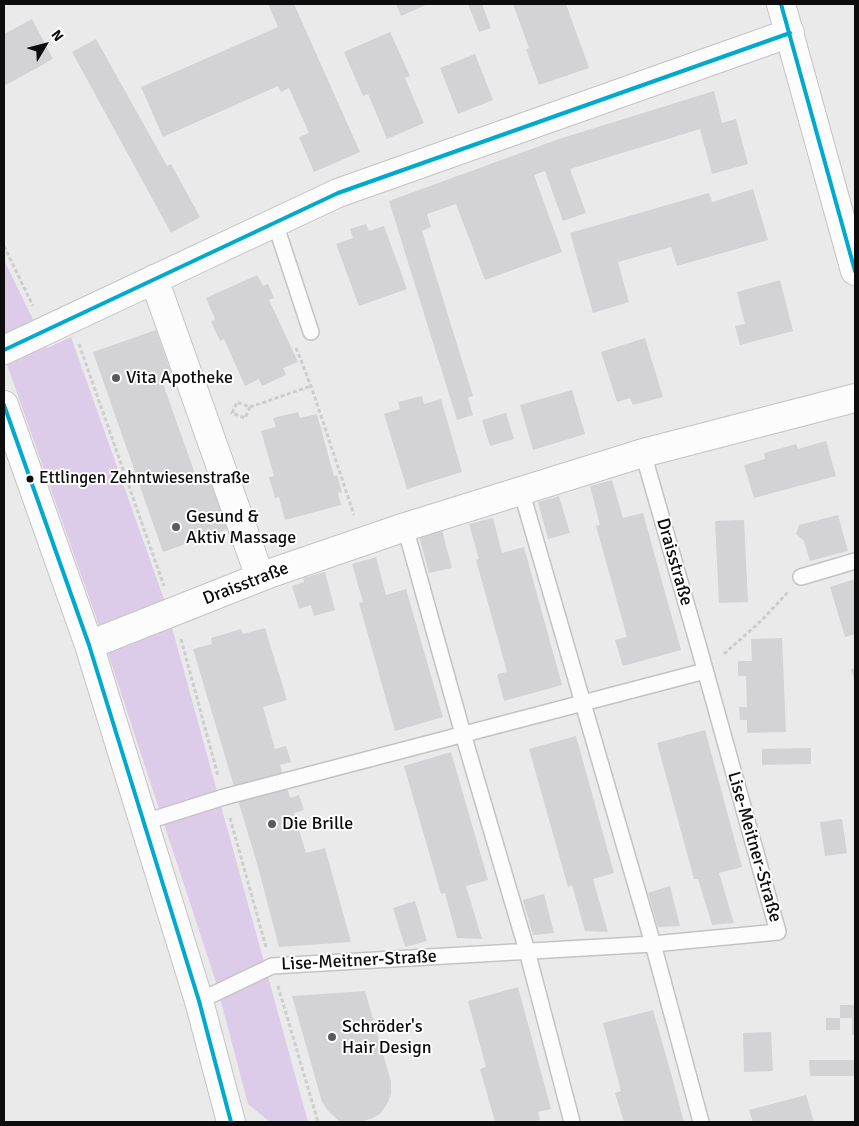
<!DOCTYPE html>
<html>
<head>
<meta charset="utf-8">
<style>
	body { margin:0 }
	#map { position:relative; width:859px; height:1126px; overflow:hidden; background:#ebeaeb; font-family:Signika,sans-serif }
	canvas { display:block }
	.frame { position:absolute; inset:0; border:5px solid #0e0d0e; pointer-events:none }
	.north { position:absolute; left:20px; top:20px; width:50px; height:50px; -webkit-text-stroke:4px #fff; paint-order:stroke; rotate:53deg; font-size:14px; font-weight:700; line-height:20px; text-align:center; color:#0e0d0e }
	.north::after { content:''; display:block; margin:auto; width:18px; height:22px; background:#0e0d0e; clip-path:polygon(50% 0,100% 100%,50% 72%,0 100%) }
</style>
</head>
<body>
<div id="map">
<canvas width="859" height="1126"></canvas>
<div class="frame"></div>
<div class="north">N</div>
</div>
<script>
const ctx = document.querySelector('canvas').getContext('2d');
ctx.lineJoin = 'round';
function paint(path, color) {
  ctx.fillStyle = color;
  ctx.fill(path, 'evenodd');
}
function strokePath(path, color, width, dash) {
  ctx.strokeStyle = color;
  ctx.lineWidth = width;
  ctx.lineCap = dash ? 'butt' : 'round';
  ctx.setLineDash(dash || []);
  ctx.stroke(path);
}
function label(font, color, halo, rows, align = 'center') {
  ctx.font = font + ' Signika,sans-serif';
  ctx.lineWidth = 4;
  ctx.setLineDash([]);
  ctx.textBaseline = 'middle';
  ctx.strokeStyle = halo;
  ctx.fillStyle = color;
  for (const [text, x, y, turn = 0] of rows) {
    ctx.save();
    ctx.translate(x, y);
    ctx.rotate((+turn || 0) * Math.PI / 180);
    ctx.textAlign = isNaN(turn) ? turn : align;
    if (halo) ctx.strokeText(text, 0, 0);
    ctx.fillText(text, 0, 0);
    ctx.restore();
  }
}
const green = new Path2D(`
	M4,260l43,88 24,-11 94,265 143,520h-38l-22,-18 -33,-125 -118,-359 -93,-264z`);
const building = new Path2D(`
	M268,4h26l66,148 -46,20 -15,-35 10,-4 -20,-45 -8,4 -3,-6 -115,51 -22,-50 137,-60z
	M396,4h32l-27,12z
	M468,4h14l9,24 -12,4z
	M513,4h53l23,64 -50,17 -13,-36 3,-1z
	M32,19l21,40 -47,26 -2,-4v-47z
	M390,32l20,44 -5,2 19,45 -37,16 -19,-45 -5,2 -19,-44z
	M96,39l71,127 4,-2 29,53 -29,16 -99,-181z
	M475,54l18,46 -35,14 -18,-46z
	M714,91l8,32 14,-4 12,45 -36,10 -12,-45 -130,40 16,44 -23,8 -18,-50 -11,4 28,77 -77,28 -29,-76 -29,10 4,13 -9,4 51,165 -5,2 5,17 -16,5 -68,-219 170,-62z
	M753,189l15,51 -91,26 -6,-19 -53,15 11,40 -36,11 -23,-80 139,-40 3,9z
	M366,224l3,7 15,-5 23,63 -48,17 -23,-62 17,-6 -3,-9z
	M257,275l6,11 5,-2 6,14 -5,2 29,62 -15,6 3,7 -24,11 -3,-7 -14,7 -21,-47 -4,2 -9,-19 4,-3 -9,-21z
	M780,280l13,51 -53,14 -5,-19 10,-2 -8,-32z
	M156,330l17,48 -11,3 37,104 12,-4 17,48 -65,23 -70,-200z
	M645,338l18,59 -30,8 -3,-7 -13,4 -16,-50z
	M572,390l13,44 -52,16 -13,-45z
	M422,396l2,8 17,-5 21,73 -55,17 -23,-75 16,-5 -2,-7z
	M298,412l2,6 17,-4 17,62 3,-1 5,17 -4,1 3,12 -56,15 -6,-23 -4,1 -6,-21 5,-1 -13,-45 15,-4 -3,-9z
	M506,413l8,26 -24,7 -8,-26z
	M826,441l10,35 -82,22 -10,-33 21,-6 -1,-6 32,-9 2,5z
	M612,480l11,38 20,-5 38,137 -58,16 -8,-26 12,-3 -31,-111 4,-1 -10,-39z
	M559,496l11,37 -22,6 -10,-37z
	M838,515l10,36 -38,10 -6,-20 -8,-7 3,-9z
	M493,518l9,35 22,-6 38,138 -58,16 -7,-27 10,-2 -31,-112 3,-1 -10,-35z
	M744,520l4,82 -29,1 -4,-82z
	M442,530l10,38 -23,5 -10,-37z
	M376,557l10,38 20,-6 37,128 -48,14 -36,-128 4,-1 -11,-38z
	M325,572l10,38 -21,6 -3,-11 -12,4 -7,-23 12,-4 -1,-4z
	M855,579v55l-10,3 -15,-50z
	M265,628l22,72 -24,7 12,42 11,-3 5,16 -11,3 10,33 9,-3 5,15 -10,3 12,40 19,-5 26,94 -72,5 -21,-80 -65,-218 19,-5 -1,-6 30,-9 2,5z
	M782,638l4,94 -39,1v-13h-7l-1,-13h8l-1,-31h-8v-15h14l-1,-22z
	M855,668v15l-4,-14z
	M705,730l37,137 -23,6 15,50 -22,2 -14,-46h-4l-37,-136z
	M576,736l38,137 -21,6 15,53 -23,-1 -13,-46 -4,2 -39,-138z
	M811,748v16l-49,1v-16z
	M451,752l37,128 -22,6 16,53 -25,-1 -12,-45 -4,1 -37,-128z
	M842,819l5,34 -22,3 -5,-34z
	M670,886l10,40 -22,1 -10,-34z
	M544,894l10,39 -21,2 -10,-35z
	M415,901l12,40 -22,6 -12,-39z
	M518,987l33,122 -13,3 2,8 -9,2h-22v-1l-14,1 -15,-53 6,-2 -18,-66z
	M365,991l26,91v12l-4,10 -7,10 -7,4 -13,4h-15l-6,-1 -10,-9 -7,-10 -30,-106z
	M840,1005h15v30h-3v-17h-12z
	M653,1010l19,67 12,45h-60l-9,-29 6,-2 -18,-68z
	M826,1018h14v12h-14z
	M771,1032l2,39 -29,1 -1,-39z
	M809,1060h46v16h-45z
	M806,1095l8,27h-61l-4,-12z`);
const path = new Path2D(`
	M4,246l29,60
	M79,344l85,242
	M296,348l15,38 43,129
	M250,407l-5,11 -13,-5 5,-11 13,5 61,-21
	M181,639l37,137
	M724,654l38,-34 26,-28
	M230,818l36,129
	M278,986l40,136`);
const service = new Path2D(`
	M275,223l36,109
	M521,490l132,454 48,178
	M405,527l58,207 64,217 45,171
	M801,577l54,-16
	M145,822l79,-25 481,-126
	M199,1001l73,-35 381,-22 125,-12 -79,-284 -56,-195`);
const minor = new Path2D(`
	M154,279l106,298
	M4,350l334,-157 452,-160
	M4,405l85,240 110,356 32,121
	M89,645l182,-72 134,-46 238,-74 212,-55`);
const secondary = new Path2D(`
	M781,4l74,267`);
const bus1 = new Path2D(`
	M781,4l74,267
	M4,350l334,-157 452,-160
	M4,405l85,240 110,356 32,121`);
const markers = [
	[116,378,5,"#5b5a5b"],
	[30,479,4.5,"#0e0d0e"],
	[176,527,5,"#5b5a5b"],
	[272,824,5,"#5b5a5b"],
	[332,1037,5,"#5b5a5b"]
];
const busNames = [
	["Ettlingen Zehntwiesenstraße",39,479]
];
const poiNames = [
	["Vita Apotheke",126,378],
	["Gesund &",186,517],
	["Aktiv Massage",186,538],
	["Die Brille",282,824],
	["Schröder's",342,1027],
	["Hair Design",342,1048]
];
const streetNames = [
	["Draisstraße",674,562,74],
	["Draisstraße",246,584,-21],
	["Lise-Meitner-Straße",754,847,74],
	["Lise-Meitner-Straße",359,961,-3]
];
paint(green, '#dccce9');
paint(building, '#d3d2d4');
strokePath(service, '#c4c3c4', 18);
strokePath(minor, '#c4c3c4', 30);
strokePath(secondary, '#c4c3c4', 30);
strokePath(path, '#cdcdce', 3, [4, 2.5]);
strokePath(service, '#fcfcfc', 15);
strokePath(minor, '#fcfcfc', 28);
strokePath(secondary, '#fcfcfc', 28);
strokePath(bus1, '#00a9ce', 4);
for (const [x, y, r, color] of markers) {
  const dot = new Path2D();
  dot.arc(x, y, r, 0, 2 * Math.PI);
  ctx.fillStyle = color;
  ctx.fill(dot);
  strokePath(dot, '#fff', 2);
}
label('17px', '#0e0d0e', '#fff', busNames, 'left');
label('18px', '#0e0d0e', '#fff', poiNames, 'left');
label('18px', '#0e0d0e', '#fff', streetNames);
</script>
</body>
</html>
